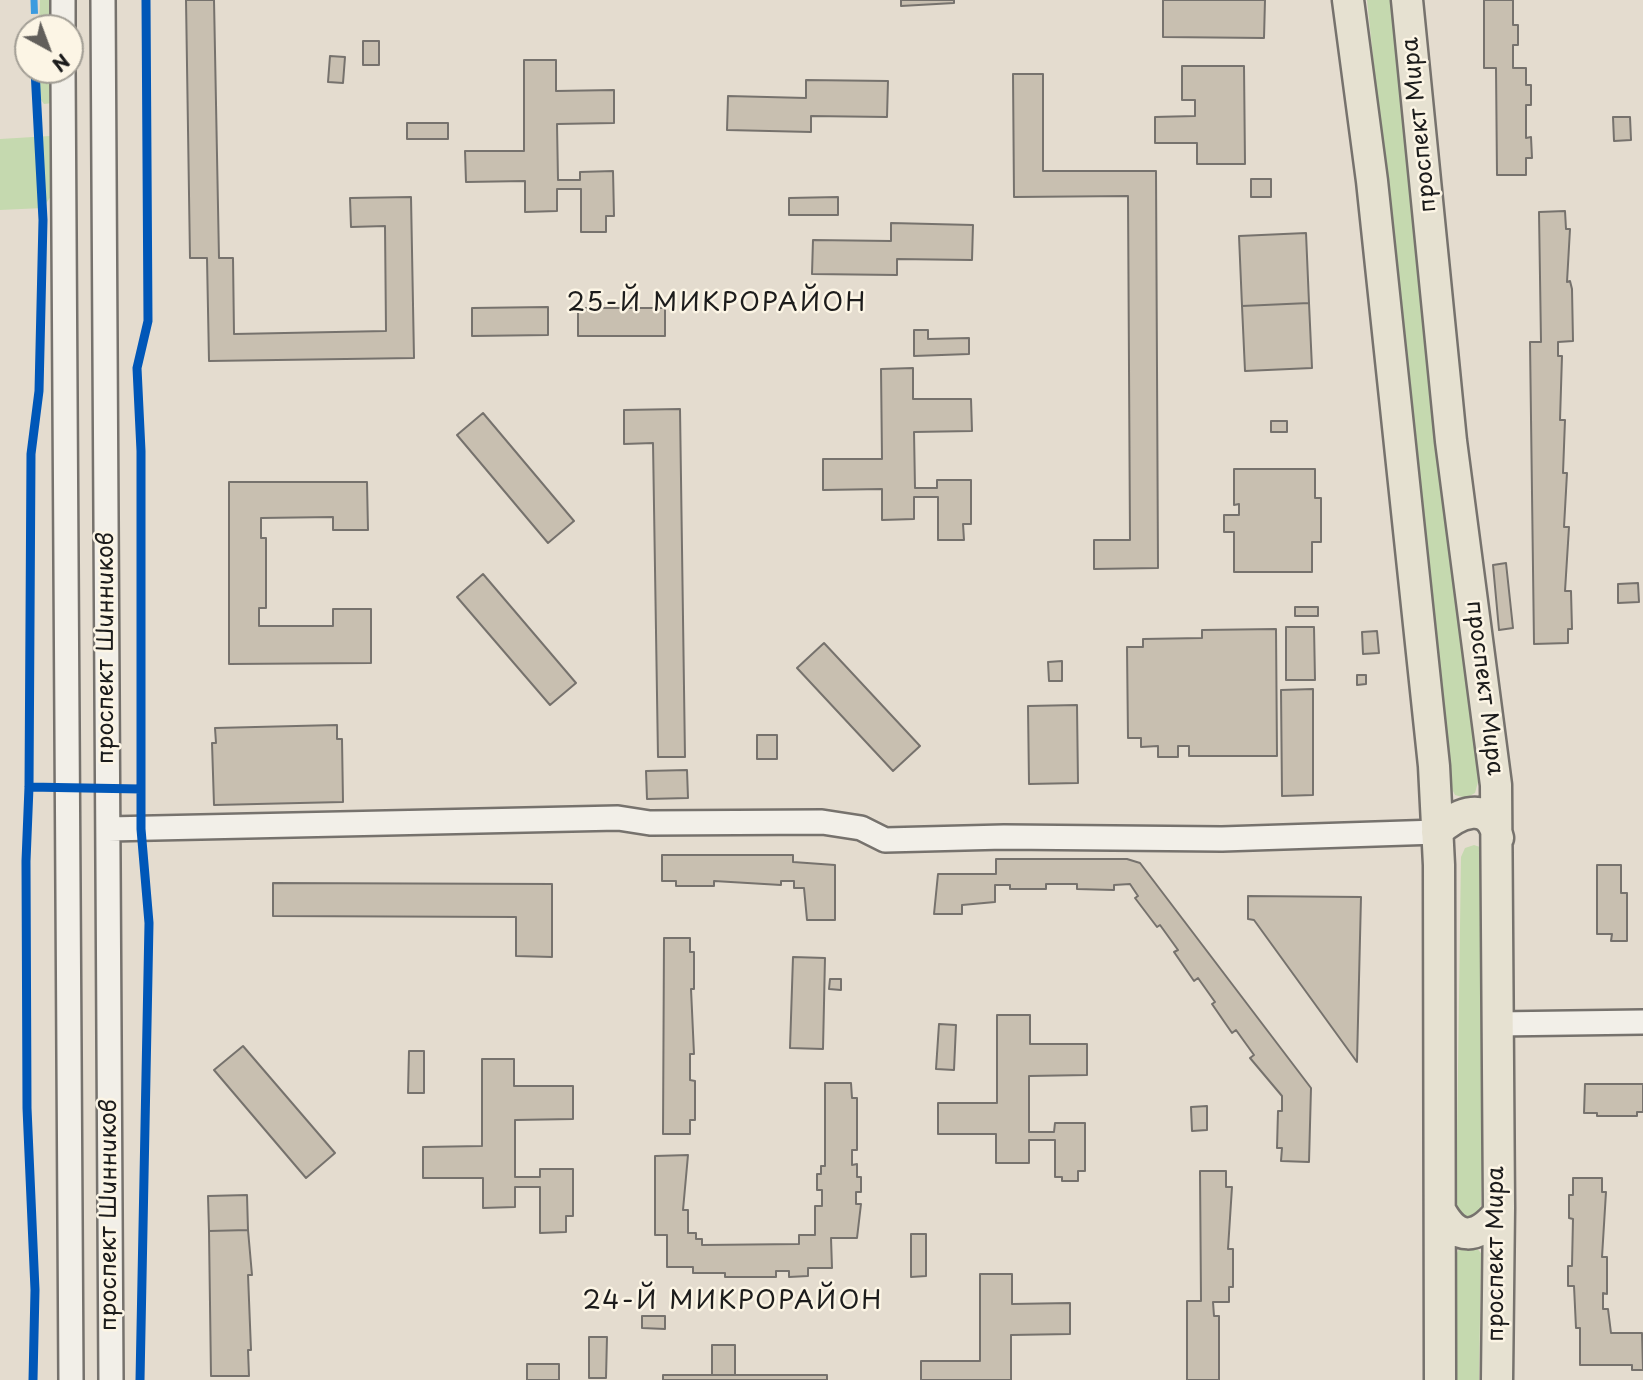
<!DOCTYPE html>
<html>
<head>
<meta charset="utf-8">
<style>
	body { margin:0 }
	#map { position:relative; width:1643px; height:1380px; overflow:hidden; background:#e4dccf; font-family:"Playpen Sans",sans-serif }
	canvas { display:block }
	.north { position:absolute; left:14px; top:14px; width:70px; height:70px; box-sizing:border-box; background:#fcf5e5; border:2px solid #a29e95; border-radius:50%; rotate:139deg; font-size:19px; font-weight:700; line-height:28px; text-align:center; color:#1c1c1c }
	.north::after { content:''; display:block; margin:auto; width:24px; height:32px; background:#625f5b; clip-path:polygon(50% 0,100% 100%,50% 72%,0 100%) }
</style>
</head>
<body>
<div id="map">
<canvas width="1643" height="1380"></canvas>
<div class="north">N</div>
</div>
<script>
const ctx = document.querySelector('canvas').getContext('2d');
ctx.lineJoin = 'round';
function paint(path, color) {
  ctx.fillStyle = color;
  ctx.fill(path, 'evenodd');
}
function strokePath(path, color, width, dash) {
  ctx.strokeStyle = color;
  ctx.lineWidth = width;
  ctx.lineCap = dash ? 'butt' : 'round';
  ctx.setLineDash(dash || []);
  ctx.stroke(path);
}
function label(font, color, halo, rows, align = 'center') {
  ctx.font = font + ' "Playpen Sans",sans-serif';
  ctx.lineWidth = 5;
  ctx.setLineDash([]);
  ctx.textBaseline = 'middle';
  ctx.strokeStyle = halo;
  ctx.fillStyle = color;
  for (const [text, x, y, turn = 0] of rows) {
    ctx.save();
    ctx.translate(x, y);
    ctx.rotate((+turn || 0) * Math.PI / 180);
    ctx.textAlign = isNaN(turn) ? turn : align;
    if (halo) ctx.strokeText(text, 0, 0);
    ctx.fillText(text, 0, 0);
    ctx.restore();
  }
}
const green = new Path2D(`
	M40,0h16v28h-17z
	M1367,0h32l27,194 52,588 -3,11 -9,5 -11,-3 -5,-10z
	M39,70h17l-3,33 -9,1 -5,-7z
	M50,136l3,57 -10,15 -43,2v-71z
	M1474,845l9,3 3,9 -5,348 -3,9 -9,3 -9,-3 -4,-6 5,-351 4,-9z
	M1473,1244l8,9 -2,127h-25l2,-125 5,-10z`);
const building = new Path2D(`
	M186,0h28l5,258h14l1,76 152,-3 -1,-105 -34,1 -1,-29 61,-1 3,161 -205,3 -2,-103h-17z
	M901,0h53v3l-53,3z
	M1163,0h102l-1,38 -101,-1z
	M1484,0h29v25h5v20h-5v23h13v17h5v20h-5v33l5,-1 1,21h-6v17h-29l-1,-107h-12z
	M363,41h16v24h-16z
	M330,56l15,1 -2,26 -15,-1z
	M524,60h32v31l58,-1v33l-57,1 1,56h22v-8l33,-1 1,45h-8v16h-25v-43h-24v22l-32,1v-31l-59,1 -1,-31h59z
	M1182,66h62l1,98h-48v-21h-42v-26l40,-1v-16h-13z
	M1013,74h30v97h113l2,397 -64,1v-29h36l-2,-344 -114,1z
	M806,80l82,1 -1,36 -76,-1v16l-84,-2 1,-34 78,2z
	M1613,117h17l1,23 -17,1z
	M407,123h41v16h-41z
	M1251,179h20v18h-20z
	M838,197v18h-49v-17z
	M1565,211l1,18h4l-3,53 3,-1 2,8 1,52 -15,1v14h4l-2,64h5l-2,53h4l-3,54h5l-4,64h6l1,38h-4v14l-34,1 -4,-302h11l-2,-130z
	M891,223l82,2 -1,35 -75,-1v16l-85,-1 1,-34 78,1z
	M1306,233l3,70 -67,3 -3,-70z
	M1309,303l3,65 -67,3 -3,-65z
	M548,307v28l-76,1v-28z
	M578,308h87v28h-87z
	M914,330h14v9l41,-1v16l-55,2z
	M913,368v31h58l1,32 -58,1 1,56h22v-8h34v44h-8l1,16h-26v-43h-24v22l-32,1v-31l-59,1v-31h59l-1,-90z
	M680,409l5,348h-27l-5,-314 -29,1v-34z
	M483,413l91,108 -26,22 -91,-108z
	M1271,421h16v11h-16z
	M1234,469h81v29h6v44h-9v30h-78v-40h-10v-17h15v-11l-5,1z
	M229,482h138l1,48h-35v-13l-72,1v20h5v70h-7v18h74v-17h38v54l-142,1z
	M1506,563l7,65 -14,2 -6,-65z
	M483,574l93,109 -26,22 -93,-108z
	M1638,583l1,19 -21,1v-19z
	M1295,607h23v9h-23z
	M1286,627h28l1,53h-29z
	M1276,629l1,127h-88v-10h-11v11h-20v-11l-17,1v-9h-13l-1,-91h16v-8l59,-1v-8z
	M1377,631l2,22 -16,1 -1,-22z
	M824,643l96,103 -27,25 -96,-103z
	M1062,661v20h-13l-1,-19z
	M1357,675h9v9l-9,1z
	M1313,689v106l-31,1 -1,-106z
	M1077,705l1,78 -49,1 -1,-78z
	M337,725v14h5l1,63 -129,3 -2,-62h4l-1,-15z
	M757,735h20v24h-20z
	M687,770l1,28 -41,1 -1,-28z
	M662,855h131v7l42,3v55h-28l-3,-32h-10v-7h-13v4l-67,-4v5h-38v-5h-14z
	M996,859h131l13,4 171,225 -2,74 -28,-1 1,-13h-5l1,-37h4v-15l-32,-38 4,-3 -18,-25 -4,3 -20,-29 3,-2 -17,-24 -4,3 -20,-29 4,-2 -18,-25 -3,2 -22,-29 3,-2 -8,-12 -16,1v5l-37,-1v-5h-31v5h-36v-4h-15v17l-33,3v9h-28l4,-40h58z
	M1597,865h24v28h6v48h-16l1,-7h-15z
	M273,883l279,1v73l-36,-1v-39l-243,-1z
	M1248,896l113,1 -4,165 -103,-142 -6,-1z
	M664,938h26v14h4v37h-3l3,65h-4v26l5,1v39h-5v14h-27z
	M793,957l32,1 -2,91 -33,-1z
	M830,979h11v11l-12,-1z
	M997,1015h33v29h57v31l-58,1v56h25l1,-9h30v48h-7v10h-16v-4h-7v-37h-26v23h-33v-29h-58v-31h59z
	M939,1024l17,1 -2,45 -18,-1z
	M243,1046l92,107 -29,25 -92,-108z
	M409,1051h15v42h-16z
	M482,1059h32v27h59v33l-58,1v57h25v-8h33v47h-7v16l-26,1v-46h-25v20l-32,1v-30h-60v-31l59,-1z
	M825,1083h26l1,15h5v52h-5v15l5,-1v13h4v15h-5v12h5l-4,34h-26l1,30h-24v8l-19,1v-6h-13v6h-51v-4h-32v-6h-26v-32h-12v-79l33,-1 -5,55h5v23h8v6h6v6l97,-1v-9h16v-29h7v-16h-5v-16h4v-8h4z
	M1585,1084h58v28h-6v4h-40v-3h-13z
	M1207,1106v24l-15,1 -1,-24z
	M1200,1171h26v16h6l-4,62h5v38h-4v15h-16l1,14h5v64h-32v-79h14z
	M1573,1178h29v14h4l-4,65h5v37l-4,-1v16h5l3,24h31l1,37h-11v-5h-52v-37h-4l-2,-42h-6v-20h4l1,-47 -4,-1v-23h4z
	M247,1195l1,35 -39,1 -1,-35z
	M248,1230l4,45h-4l3,75h-3l1,26h-38l-2,-145z
	M911,1234h15v42l-15,1z
	M980,1274h32v30l58,-1v31l-59,1v45h-90v-19h59z
	M642,1316h23v13l-23,-1z
	M589,1337h18l-1,41h-17z
	M712,1345h23v30h-23z
	M527,1364h32v16h-32z
	M663,1375h164v5h-164z`);
const minor = new Path2D(`
	M63,0v28
	M103,0l8,1380
	M63,70l8,1310
	M108,829l510,-11 32,5 172,-1 39,6 24,12 119,-3 218,2 215,-7
	M1496,1024l147,-2`);
const major = new Path2D(`
	M1348,0l24,181 62,585 5,99 1,515
	M1407,0l44,441 45,344 3,423 -2,172
	M1437,832c20,-19 53,-34 61,6
	M1440,1210c17,32 37,29 58,4`);
const quiet = new Path2D(`
	M34,0l1,28`);
const cycleway = new Path2D(`
	M29,787l112,2
	M33,1380l2,-90 -8,-182 -1,-247 3,-74 2,-333 8,-63 4,-171 -8,-150
	M140,1380l9,-457 -8,-94v-378l-4,-83 11,-47 -2,-321`);
const streetNames = [
	["проспект Мира",1420,125,-96],
	["проспект Шинников",107,648,-90],
	["проспект Мира",1484,688,83],
	["проспект Шинников",110,1215,-90],
	["проспект Мира",1497,1254,-90]
];
const quarterNames = [
	["25-Й МИКРОРАЙОН",717,304],
	["24-Й МИКРОРАЙОН",733,1302]
];
paint(green, '#c5d9af');
paint(building, '#c8bfb0');
strokePath(building, '#76726d', 2);
strokePath(minor, '#76726d', 28);
strokePath(major, '#76726d', 35);
strokePath(minor, '#f2efe8', 23);
strokePath(major, '#e6e1d1', 30);
strokePath(quiet, '#3c9bdf', 7, [14, 7]);
strokePath(cycleway, '#0057b8', 9);
label('23px', '#1c1c1c', '#fcf5e5', streetNames);
ctx.letterSpacing = '2px';
label('26px', '#1c1c1c', '#fcf5e5', quarterNames);
ctx.letterSpacing = '0px';
</script>
</body>
</html>
